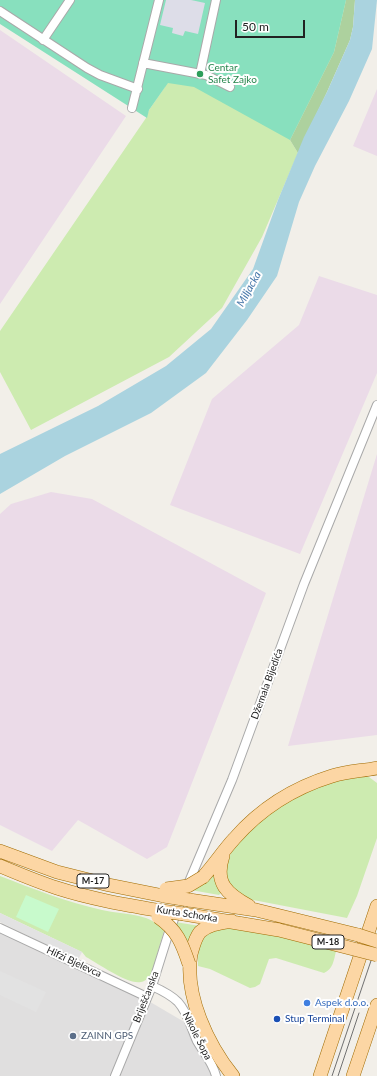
<!DOCTYPE html>
<html>
<head>
<meta charset="utf-8">
<style>
	body { margin:0 }
	#map { position:relative; width:377px; height:1076px; overflow:hidden; background:#f2efe9; font-family:Lato,sans-serif }
	canvas { display:block }
	.scale { position:absolute; left:235px; top:20px; width:70px; height:18px; box-sizing:border-box; border:2px solid #222; border-top:0; padding-left:5px; font-size:12px; line-height:14px; white-space:nowrap; color:#222; -webkit-text-stroke:3px #fff; paint-order:stroke }
</style>
</head>
<body>
<div id="map">
<canvas width="377" height="1076"></canvas>
<div class="scale">50 m</div>
</div>
<script>
const ctx = document.querySelector('canvas').getContext('2d');
ctx.lineJoin = 'round';
function paint(path, color) {
  ctx.fillStyle = color;
  ctx.fill(path, 'evenodd');
}
function strokePath(path, color, width, dash) {
  ctx.strokeStyle = color;
  ctx.lineWidth = width;
  ctx.lineCap = dash ? 'butt' : 'round';
  ctx.setLineDash(dash || []);
  ctx.stroke(path);
}
function label(font, color, halo, rows, align = 'center') {
  ctx.font = font + ' Lato,sans-serif';
  ctx.lineWidth = 4;
  ctx.setLineDash([]);
  ctx.textBaseline = 'middle';
  ctx.strokeStyle = halo;
  ctx.fillStyle = color;
  for (const [text, x, y, turn = 0] of rows) {
    ctx.save();
    ctx.translate(x, y);
    ctx.rotate((+turn || 0) * Math.PI / 180);
    ctx.textAlign = isNaN(turn) ? turn : align;
    if (halo) ctx.strokeText(text, 0, 0);
    ctx.fillText(text, 0, 0);
    ctx.restore();
  }
}
const residential = new Path2D(`
	M0,929l123,57 63,37 27,53h-213z`);
const industrial = new Path2D(`
	M0,30l126,86 -126,188z
	M377,89v67l-24,-10z
	M319,276l58,19v78l-77,181 -130,-49 42,-106 87,-74z
	M377,454v281l-89,11z
	M51,492l41,7 174,94 -99,254 -20,12 -69,-39 -26,31 -52,-26v-311l11,-10z`);
const grass = new Path2D(`
	M346,0l-12,52 -44,88 8,13 -36,84 -40,71 -53,49 -138,73 -31,-58v-41l146,-213 3,-8 16,-23 -2,-2z
	M355,776l14,1 8,6v55l-20,58 -10,22 -99,-19 -12,-8 -9,-10 -2,-14 10,-23 27,-28 55,-31z
	M215,874l6,19 -2,2 -28,-5 20,-15z
	M0,876c33,13 67,26 102,34 12,3 25,3 37,6 9,2 20,7 25,15l-12,41c-2,4 -5,9 -11,10 -13,3 -42,-18 -55,-25l-4,-5 -82,-39z
	M175,922l25,4 -13,19 -7,-16z
	M221,928l25,1 17,3 73,19c-2,9 -3,18 -12,22l-48,-15 -7,1 -9,25 -5,3 -5,1 -40,-19 -12,-3c0,-22 2,-30 23,-38z`);
const forest = new Path2D(`
	M346,0h9l-2,27 -3,13 -23,52 -29,61 -8,-13 44,-88z`);
const park = new Path2D(`
	M26,895l33,14 -11,23 -32,-15z`);
const pitch = new Path2D(`
	M0,0h346l-12,52 -44,88 -96,-53 -26,-4 -19,27 -2,8 -147,-94z`);
const parking = new Path2D(`
	M0,913l82,39 -4,8 -78,-38z
	M0,971l46,21 -10,20 -36,-17z`);
const plaza = new Path2D(`
	M166,0h25l14,3 -7,31 -13,-3 -2,5 -11,-3 1,-5 -13,-3z`);
const water = new Path2D(`
	M355,0h22l-5,49 -23,52 -34,65 -16,36 -22,74 -30,44 -41,53 -55,40 -86,43 -65,38v-40l98,-48 68,-40 45,-37 42,-60 25,-69 26,-63 23,-45 23,-52 3,-13z`);
const street = new Path2D(`
	M0,11l87,57 13,7 38,14
	M43,40l27,-40
	M143,63l63,12 24,12
	M200,74l16,-74
	M132,108l27,-108
	M0,928l147,69
	M152,986c9,4 19,9 26,16 10,11 13,26 19,39 7,12 16,22 19,35
	M115,1076l37,-90 16,-51 12,-32 52,-123 72,-196 73,-179`);
const primary = new Path2D(`
	M0,851l57,21 52,13 55,11
	M223,856c-9,27 4,38 26,50
	M0,866c19,8 38,16 57,22 34,11 70,17 105,23
	M203,877c11,-12 20,-26 31,-38 27,-31 59,-51 98,-63 15,-5 30,-5 45,-8
	M189,900l67,10 102,25
	M184,914l95,16
	M232,921c-11,2 -23,3 -32,11 -5,6 -7,15 -9,22 -7,41 17,91 42,122
	M320,1076l57,-170
	M353,1076l24,-71`);
const tram = new Path2D(`
	M332,1076l45,-133
	M338,1076l21,-63`);
const primaryBridge = new Path2D(`
	M166,889l22,-3 15,-9
	M164,896l25,4
	M162,911l22,3
	M158,917c19,13 24,26 31,47
	M279,930l98,25
	M358,935l19,6`);
const markers = [
	[200,74,4,"#2e9e5b"],
	[307,1003,4,"#3f7fe0"],
	[277,1019,4,"#1a4fb4"],
	[73,1036,4,"#5c6f8a"]
];
const shields = [
	[93,881,32],
	[328,942,32]
];
const shieldNames = [
	["M-17",93,881],
	["M-18",328,942]
];
const leisureNames = [
	["Centar",208,68],
	["Safet Zajko",208,80]
];
const streetNames = [
	["Džemala Bijedića",267,684,-70],
	["Kurta Schorka",187,914,9],
	["Hifzi Bjelevca",74,962,25],
	["Briješčanska",146,997,-69],
	["Nikole Šopa",197,1036,63]
];
const shopNames = [
	["Aspek d.o.o.",315,1003]
];
const transitNames = [
	["Stup Terminal",285,1019]
];
const serviceNames = [
	["ZAINN GPS",81,1036]
];
const waterNames = [
	["Miljacka",249,289,-61]
];
paint(residential, '#e0dfdf');
paint(industrial, '#ebdbe8');
paint(grass, '#cdebb0');
paint(forest, '#add19e');
paint(park, '#c8facc');
paint(pitch, '#88e0be');
paint(parking, '#e2e2e2');
paint(plaza, '#dddde8');
paint(water, '#aad3df');
strokePath(street, '#a9a9a9', 10);
strokePath(primary, '#a06b00', 14);
strokePath(street, '#fff', 8);
strokePath(primary, '#fcd6a4', 13);
strokePath(tram, '#707070', 1);
strokePath(primaryBridge, '#a06b00', 14, []);
strokePath(primaryBridge, '#fcd6a4', 13);
for (const [x, y, r, color] of markers) {
  const dot = new Path2D();
  dot.arc(x, y, r, 0, 2 * Math.PI);
  ctx.fillStyle = color;
  ctx.fill(dot);
  strokePath(dot, '#fff', 1.5);
}
for (const [x, y, w] of shields) {
  const box = new Path2D();
  box.roundRect(x - w / 2, y - 7, w, 14, 3);
  ctx.fillStyle = '#fff';
  ctx.fill(box);
  strokePath(box, '#222', 1);
}
label('bold 9px', '#222', null, shieldNames);
label('10px', '#27864d', '#fff', leisureNames, 'left');
label('10px', '#222', '#fff', streetNames);
label('10px', '#366cbe', '#fff', shopNames, 'left');
label('10px', '#164399', '#fff', transitNames, 'left');
label('10px', '#4e5e75', '#fff', serviceNames, 'left');
label('italic 11px', '#4a7aab', '#fff', waterNames);
</script>
</body>
</html>
